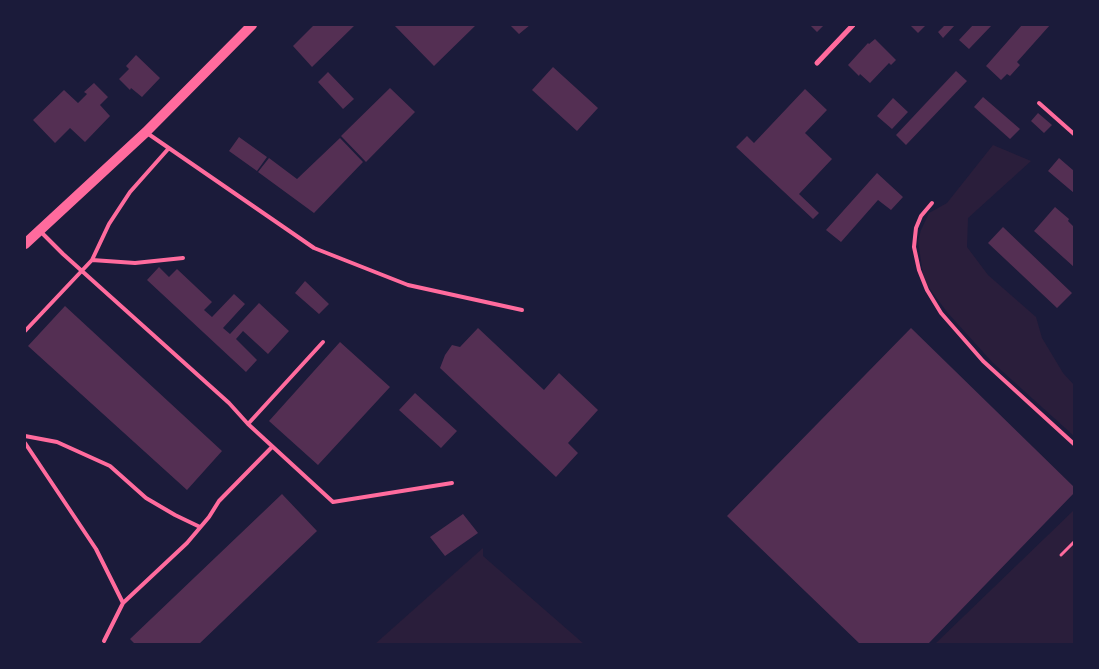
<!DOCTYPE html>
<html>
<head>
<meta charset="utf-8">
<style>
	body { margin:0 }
	#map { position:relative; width:1099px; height:669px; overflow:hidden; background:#1b1b3a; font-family:Arial,sans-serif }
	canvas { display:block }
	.frame { position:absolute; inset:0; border:26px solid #1b1b3a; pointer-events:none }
</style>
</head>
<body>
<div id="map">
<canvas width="1099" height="669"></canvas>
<div class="frame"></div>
</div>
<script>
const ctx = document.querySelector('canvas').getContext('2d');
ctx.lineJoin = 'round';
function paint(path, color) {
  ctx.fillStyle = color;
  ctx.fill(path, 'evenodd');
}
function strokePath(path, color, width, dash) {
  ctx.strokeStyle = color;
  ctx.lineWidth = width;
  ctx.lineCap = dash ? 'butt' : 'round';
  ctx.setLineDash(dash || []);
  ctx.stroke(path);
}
const green = new Path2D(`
	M993,145l38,16 -63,57 -1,29 21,28 48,42 6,21 21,35 11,12v51l-82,-74 -45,-50 -23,-31 -6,-40 3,-11 8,-17 18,-10z
	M1074,510v134h-139z
	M483,548v8l101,88h-209z`);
const building = new Path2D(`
	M314,25h41l-43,42 -19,-21z
	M394,25h82l-42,41z
	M510,25h20l-11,9z
	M810,25h14l-7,7z
	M910,25h16l-8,8z
	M942,25h13l-12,13 -5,-6 6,-6z
	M973,25h19l-23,24 -10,-9z
	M1022,25h28l-33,37 3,3 -10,11 -3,-2 -6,6 -15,-14z
	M875,39l21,21 -5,5 -2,-2 -19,20 -10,-9 -1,2 -11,-11 20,-22 1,1z
	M136,55l24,23 -18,19 -11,-9 -1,2 -11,-11 10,-10 -3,-3z
	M553,67l45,41 -21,23 -45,-41z
	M956,71l11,10 -61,64 -10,-10z
	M328,72l26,27 -11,10 -25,-27z
	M94,83l14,14 -8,8 10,11 -25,26 -15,-14 -15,15 -22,-23 31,-30 14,13 9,-9 -3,-2z
	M390,88l25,24 -49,50 -25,-26z
	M805,89l22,21 -22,23 27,26 -33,35 20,19 -6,6 -77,-72 11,-11 7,7z
	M983,97l37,32 -10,10 -36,-32z
	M893,98l15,14 -16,17 -15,-13z
	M1038,113l14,12 -8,8 -13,-12z
	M239,137l28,20 -10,14 -28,-20z
	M340,138l23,24 -49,51 -56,-41 11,-14 28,21z
	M1059,158l15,13v22l-26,-22z
	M877,173l26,24 -12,13 -13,-10 -37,42 -15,-12z
	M1055,207l14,12 -1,2 6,6v40l-40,-36z
	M1003,227l69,66 -15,15 -69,-65z
	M159,267l10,10 8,-8 35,33 -8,8 8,7 22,-23 11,10 -22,24 7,6 29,-31 30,28 -21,23 -25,-23 -7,8 21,21 -11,12 -99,-92z
	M305,281l24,23 -10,10 -24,-21z
	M65,306l157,145 -35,39 -159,-144z
	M478,328l66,62 15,-17 39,37 -30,33 10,10 -22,24 -116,-109 5,-13 7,-10 8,2z
	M911,328l163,159v6l-146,151h-68l-133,-128z
	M340,342l50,45 -72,78 -49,-44z
	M415,393l42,38 -16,17 -42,-38z
	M282,494l35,37 -118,113h-64l-5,-5z
	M463,514l15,19 -33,23 -15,-19z`);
const path = new Path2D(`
	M1061,555l13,-13`);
const service = new Path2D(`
	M1039,103l35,31
	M147,133l167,115 94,37 114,25
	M932,203l-11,13 -5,12 -1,9 -1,10 5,23 8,20 14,23 42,48 91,83
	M40,231l23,23 166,149 19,21 85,78 119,-19
	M92,260l43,3 48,-5
	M25,331l67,-71 17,-36 21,-32 39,-44
	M248,424l75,-82
	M25,436l32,6 53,24 36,32 29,17 25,12
	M25,443l71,106 27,54
	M104,641l19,-38 64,-60 22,-26 10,-16 53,-54`);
const minor = new Path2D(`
	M817,63l36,-38`);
const secondary = new Path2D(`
	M25,244l121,-112 106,-107`);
paint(green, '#2a1e3b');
paint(building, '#542f53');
strokePath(path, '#ff6b9d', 3);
strokePath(service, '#ff6b9d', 4);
strokePath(minor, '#ff6b9d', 5);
strokePath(secondary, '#ff6b9d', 10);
</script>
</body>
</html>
